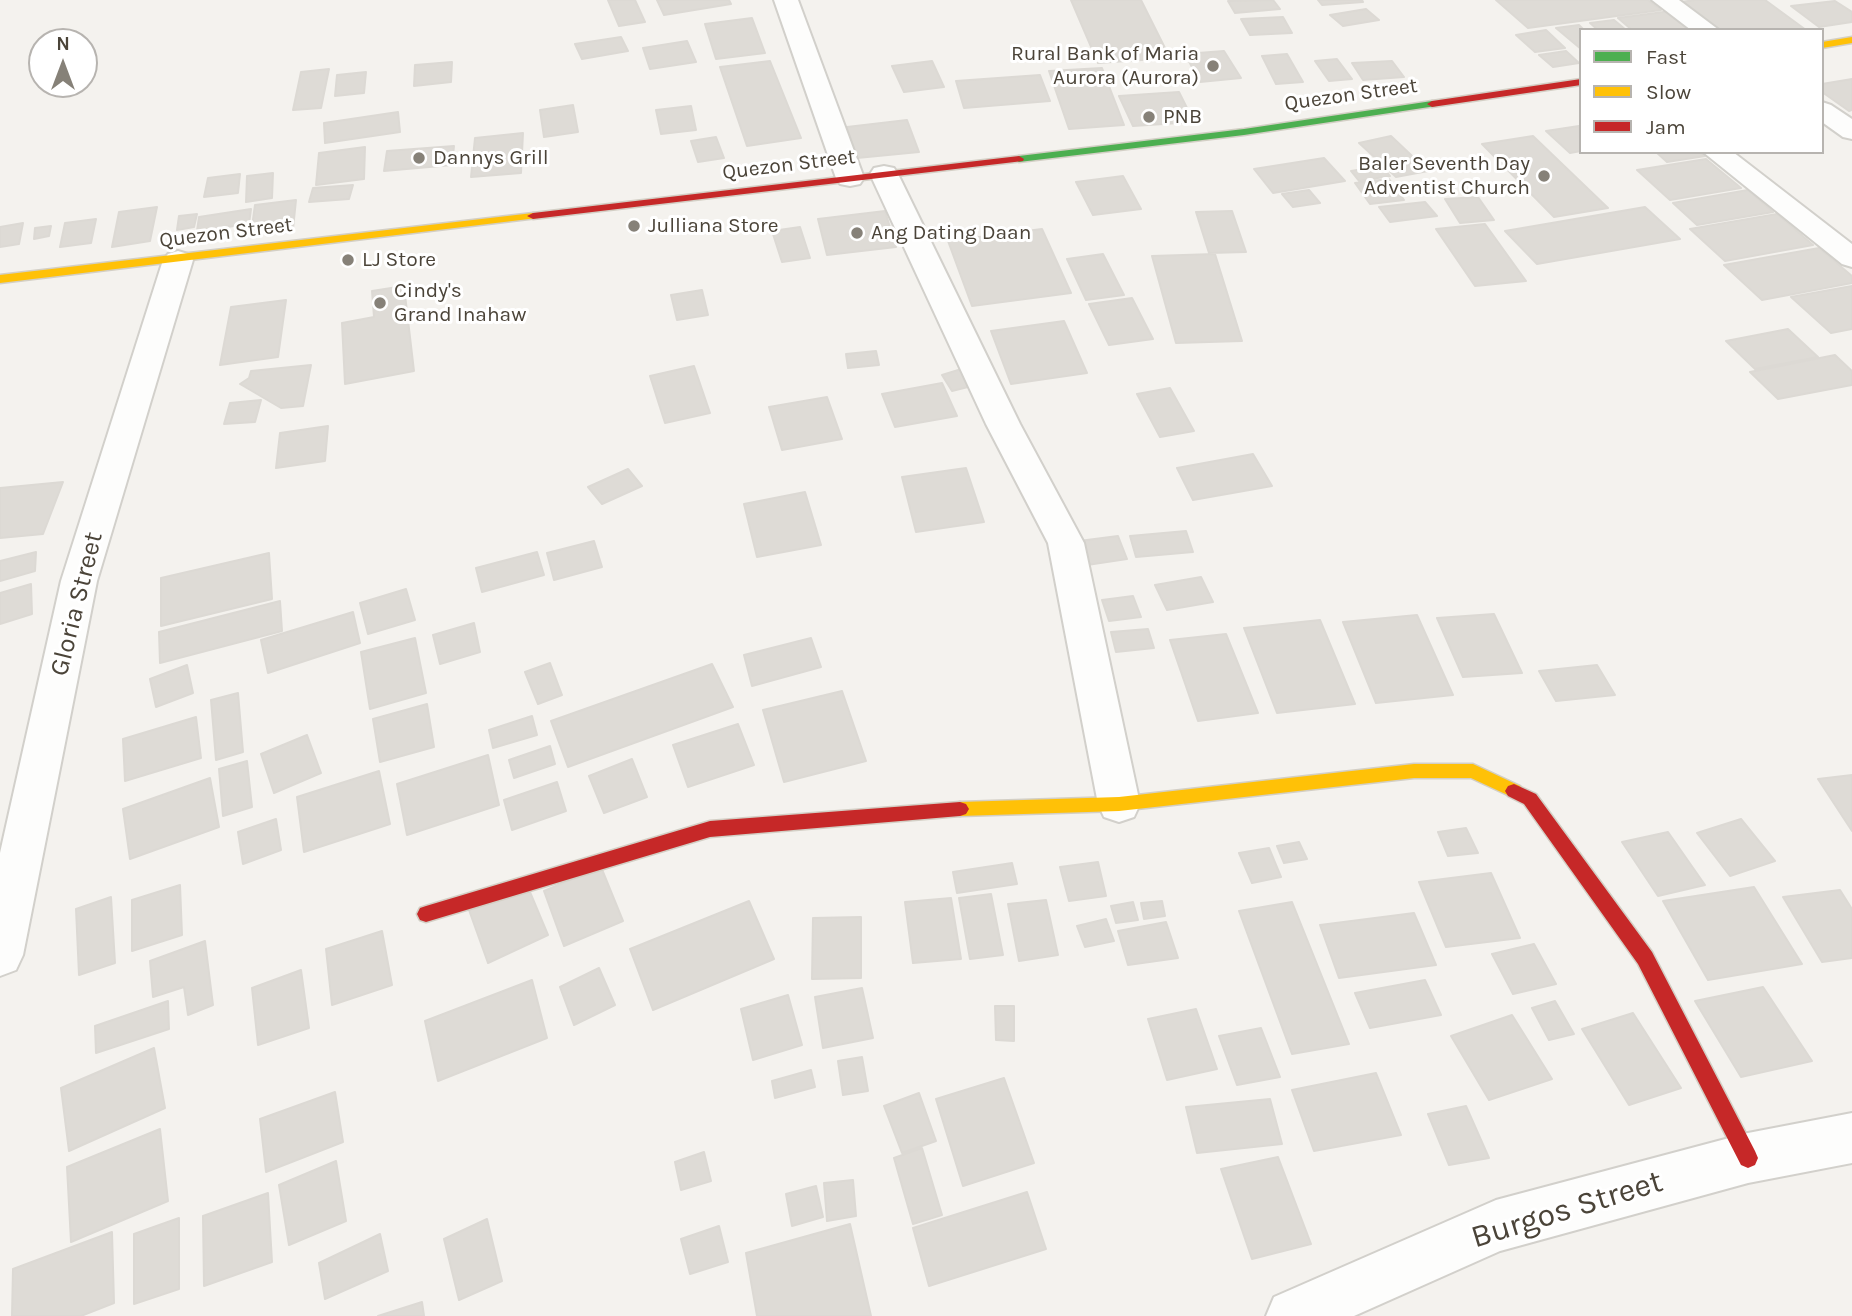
<!DOCTYPE html>
<html>
<head>
<meta charset="utf-8">
<style>
	body { margin:0 }
	#map { position:relative; width:1852px; height:1316px; overflow:hidden; background:#f4f2ee; font-family:Karla,sans-serif }
	canvas { display:block }
	.legend { position:absolute; left:1579px; top:28px; width:245px; height:126px; box-sizing:border-box; background:#fff; border:2px solid #b7b4b0; margin:0; padding:9px 12px; list-style:none; font-size:21px; color:#4b4439 }
	.legend li { display:flex; align-items:center; gap:14px; height:35px }
	.legend b { width:35px; border:2px solid #b7b4b0 }
	.north { position:absolute; left:28px; top:28px; width:70px; height:70px; box-sizing:border-box; background:#fff; border:2px solid #b7b4b0; border-radius:50%; rotate:0deg; font-size:19px; font-weight:700; line-height:28px; text-align:center; color:#4b4439 }
	.north::after { content:''; display:block; margin:auto; width:24px; height:32px; background:#868178; clip-path:polygon(50% 0,100% 100%,50% 72%,0 100%) }
</style>
</head>
<body>
<div id="map">
<canvas width="1852" height="1316"></canvas>
<ul class="legend">
<li><b style="height:9px;background:#4caf50"></b>Fast</li>
<li><b style="height:9px;background:#ffc107"></b>Slow</li>
<li><b style="height:9px;background:#c62828"></b>Jam</li>
</ul>
<div class="north">N</div>
</div>
<script>
const ctx = document.querySelector('canvas').getContext('2d');
ctx.lineJoin = 'round';
function paint(path, color) {
  ctx.fillStyle = color;
  ctx.fill(path, 'evenodd');
}
function strokePath(path, color, width, dash) {
  ctx.strokeStyle = color;
  ctx.lineWidth = width;
  ctx.lineCap = dash ? 'butt' : 'round';
  ctx.setLineDash(dash || []);
  ctx.stroke(path);
}
function label(font, color, halo, rows, align = 'center') {
  ctx.font = font + ' Karla,sans-serif';
  ctx.lineWidth = 6;
  ctx.setLineDash([]);
  ctx.textBaseline = 'middle';
  ctx.strokeStyle = halo;
  ctx.fillStyle = color;
  for (const [text, x, y, turn = 0] of rows) {
    ctx.save();
    ctx.translate(x, y);
    ctx.rotate((+turn || 0) * Math.PI / 180);
    ctx.textAlign = isNaN(turn) ? turn : align;
    if (halo) ctx.strokeText(text, 0, 0);
    ctx.fillText(text, 0, 0);
    ctx.restore();
  }
}
const building = new Path2D(`
	M608,0h27l10,22 -26,4z
	M657,0h72l2,4 -67,11z
	M1071,0h70l29,58 -72,5z
	M1273,0l7,9 -45,4 -7,-12z
	M1318,0h44l1,2 -41,3z
	M1496,0h152l13,10 -133,18z
	M1695,0h70l41,30h-89l-36,-28z
	M1835,1l17,11v10l-33,5 -28,-21z
	M1366,9l13,11 -36,6 -13,-11z
	M1671,11l23,19h-62l-14,-12z
	M1283,17l9,16 -42,2 -9,-16z
	M752,18l13,35 -49,6 -11,-35z
	M1614,20l12,10h-28l-8,-7z
	M1579,25l5,5h-3v19l-25,-21z
	M1546,30l19,18 -30,4 -19,-17z
	M621,37l7,14 -46,8 -7,-15z
	M687,41l9,21 -46,7 -7,-21z
	M1224,51l17,27 -41,4 -15,-28z
	M1566,51l13,12 -26,4 -14,-12z
	M1287,54l16,28 -27,2 -14,-28z
	M1337,59l15,20 -23,2 -14,-20z
	M770,61l31,77 -54,8 -27,-79z
	M932,61l12,26 -40,5 -12,-26z
	M1392,61l12,16 -41,3 -11,-17z
	M452,62l-1,20 -37,4 1,-21z
	M1102,68l22,57 -55,4 -20,-58z
	M329,69l-8,39 -28,2 8,-38z
	M366,72l-2,21 -29,3 2,-21z
	M1040,75l10,26 -86,7 -8,-27z
	M1852,79v31l-3,1 -27,-19v-8z
	M1179,92l15,30 -61,4 -14,-30z
	M573,105l5,27 -34,5 -4,-27z
	M691,106l5,24 -35,4 -5,-24z
	M398,112l2,20 -75,11 -1,-20z
	M907,120l12,32 -62,6 -10,-31z
	M1579,126l2,25 -11,2 -24,-22z
	M523,133l-2,40 -50,4 4,-39z
	M1391,136l37,35 -32,6 -37,-34z
	M1533,136l75,72 -54,9 -72,-73z
	M716,137l8,21 -26,4 -7,-21z
	M454,146l-2,19 -68,6 3,-20z
	M365,147l-1,32 -48,6 3,-32z
	M1656,152h44l5,4 -38,6z
	M1324,158l21,23 -72,12 -19,-24z
	M1706,159l35,29 -71,12 -33,-30z
	M1382,166l8,10 -31,5 -8,-10z
	M273,173l-1,25 -26,4 1,-26z
	M240,174l-2,19 -34,4 4,-19z
	M1123,176l18,33 -48,6 -17,-33z
	M1389,179l15,21 -34,4 -15,-21z
	M353,185l-4,14 -40,3 4,-14z
	M1309,190l11,13 -27,4 -11,-13z
	M1748,190l25,22 -76,13 -24,-22z
	M1478,197l16,23 -34,3 -15,-24z
	M296,200l-3,29 -42,5 4,-29z
	M1425,202l12,14 -47,6 -11,-15z
	M157,207l-7,34 -38,6 7,-35z
	M1645,207l35,32 -143,25 -32,-33z
	M251,209l-2,15 -52,7 2,-14z
	M885,211l11,36 -69,8 -9,-36z
	M1232,211l14,41 -37,1 -13,-41z
	M197,214l-3,13 -17,3 2,-14z
	M1777,214l36,31 -88,16 -35,-32z
	M96,219l-5,24 -31,4 5,-24z
	M23,223l-4,21 -19,3v-20z
	M1485,224l41,57 -51,5 -39,-57z
	M51,226l-2,10 -15,3 1,-11z
	M800,227l10,31 -28,4 -10,-31z
	M1042,229l29,64 -99,13 -24,-65z
	M1819,248l33,28v7l-90,17 -38,-35z
	M1103,254l21,41 -38,5 -19,-41z
	M1215,254l27,87 -66,2 -24,-87z
	M404,286l10,85 -69,13 -3,-61 32,-6 -2,-26z
	M1852,286v43l-21,4 -40,-36z
	M702,290l6,25 -31,5 -6,-25z
	M1132,298l21,41 -44,6 -20,-41z
	M286,300l-8,57 -58,8 11,-58z
	M1064,321l23,52 -76,11 -20,-53z
	M1788,329l30,28 -63,12 -29,-28z
	M876,351l3,14 -31,3 -2,-14z
	M1835,355l17,16v14l-74,14 -28,-27z
	M311,365l-8,41 -22,2 -41,-24 9,-6 2,-7z
	M694,366l16,47 -45,10 -15,-47z
	M968,367l12,17 -28,7 -10,-16z
	M942,383l15,33 -62,11 -13,-33z
	M1170,388l24,43 -34,6 -23,-43z
	M827,397l15,42 -60,11 -13,-43z
	M261,400l-6,22 -31,2 6,-21z
	M328,426l-3,35 -49,7 4,-35z
	M1253,454l19,32 -79,14 -16,-32z
	M966,468l18,54 -68,10 -14,-55z
	M628,469l14,17 -40,18 -14,-17z
	M63,482l-20,52 -43,4v-50z
	M805,492l16,53 -64,12 -13,-53z
	M1186,531l7,21 -57,5 -6,-21z
	M1118,536l9,23 -40,6 -8,-24z
	M594,541l8,26 -48,13 -7,-27z
	M36,552l-1,19 -35,10v-20z
	M537,552l7,23 -62,17 -6,-24z
	M269,553l3,46 -111,27v-48z
	M1201,577l12,25 -46,8 -12,-25z
	M31,584l1,30 -32,10v-31z
	M406,589l9,31 -47,14 -8,-31z
	M1133,596l8,21 -32,4 -7,-21z
	M280,601l2,30 -122,32 -1,-31z
	M353,612l7,31 -92,30 -7,-33z
	M1494,614l28,59 -59,4 -26,-59z
	M1417,615l36,80 -77,8 -33,-81z
	M1320,620l35,84 -78,9 -33,-85z
	M474,623l6,29 -40,12 -7,-29z
	M1148,629l6,19 -38,4 -5,-20z
	M1226,634l32,79 -60,8 -28,-81z
	M415,638l11,55 -56,16 -9,-57z
	M811,638l10,29 -69,19 -8,-31z
	M550,663l12,32 -24,9 -13,-32z
	M712,664l21,43 -165,60 -17,-46z
	M187,665l6,28 -37,14 -6,-28z
	M1597,665l18,30 -59,6 -17,-30z
	M842,691l24,70 -82,21 -21,-72z
	M238,693l5,59 -27,8 -5,-60z
	M427,704l7,43 -54,15 -7,-43z
	M532,716l5,19 -44,13 -4,-18z
	M196,717l5,41 -76,23 -2,-42z
	M738,724l16,41 -66,22 -15,-42z
	M307,735l14,38 -47,20 -13,-39z
	M550,746l5,18 -41,14 -5,-18z
	M488,755l11,50 -92,30 -10,-51z
	M632,759l15,38 -43,16 -15,-37z
	M247,761l5,46 -29,9 -4,-47z
	M379,771l11,53 -86,28 -7,-55z
	M1852,775v56l-34,-52z
	M210,778l9,49 -89,32 -7,-50z
	M557,782l9,29 -54,19 -8,-30z
	M276,819l5,31 -38,14 -5,-32z
	M1741,819l34,42 -45,15 -33,-43z
	M1466,828l12,25 -30,3 -10,-24z
	M1668,832l37,53 -47,11 -36,-54z
	M1299,842l8,17 -23,4 -7,-17z
	M1269,848l12,29 -29,6 -13,-30z
	M1098,862l8,34 -37,5 -9,-34z
	M1012,863l5,21 -60,9 -4,-21z
	M601,867l22,54 -59,25 -20,-55z
	M1491,873l29,65 -74,9 -27,-65z
	M180,885l2,50 -50,16v-51z
	M527,885l21,50 -60,28 -19,-53z
	M1754,887l48,77 -94,16 -45,-79z
	M1840,890l12,19v49l-30,4 -39,-65z
	M991,894l12,61 -33,4 -11,-61z
	M111,897l4,66 -36,12 -3,-66z
	M951,898l10,61 -48,4 -8,-61z
	M1046,900l12,55 -39,6 -11,-57z
	M749,901l25,58 -121,51 -23,-61z
	M1162,901l3,15 -21,3 -3,-16z
	M1133,902l5,18 -22,3 -5,-17z
	M1292,902l57,142 -57,10 -53,-143z
	M1414,913l22,52 -97,13 -19,-53z
	M861,917v61l-49,1 1,-61z
	M1106,919l8,22 -29,6 -8,-21z
	M1166,922l12,36 -50,7 -10,-34z
	M382,931l10,54 -60,20 -6,-56z
	M205,941l8,64 -25,10 -4,-28 -31,10 -3,-36z
	M1534,944l22,40 -43,10 -21,-40z
	M599,968l16,37 -41,20 -14,-38z
	M301,970l8,58 -51,17 -6,-57z
	M532,980l15,58 -109,43 -13,-60z
	M1425,980l16,35 -71,13 -15,-35z
	M1763,987l49,74 -71,16 -46,-76z
	M862,988l11,50 -50,10 -8,-51z
	M788,995l14,50 -49,15 -12,-51z
	M168,1001l1,28 -73,24 -1,-27z
	M1555,1001l19,33 -25,6 -17,-32z
	M995,1006h19v35l-18,-1z
	M1196,1009l21,60 -50,11 -19,-61z
	M1633,1013l48,75 -52,17 -47,-76z
	M1512,1015l40,64 -63,21 -38,-64z
	M1261,1028l19,49 -43,8 -18,-49z
	M154,1048l11,60 -96,43 -8,-63z
	M862,1057l6,34 -25,4 -5,-34z
	M811,1070l4,17 -40,11 -3,-17z
	M1376,1073l25,62 -87,16 -22,-61z
	M1004,1078l30,85 -71,23 -27,-87z
	M335,1092l8,50 -77,30 -6,-53z
	M919,1093l17,48 -34,12 -18,-47z
	M1270,1099l12,45 -85,9 -11,-46z
	M1466,1106l23,52 -40,7 -21,-51z
	M160,1129l8,72 -97,41 -4,-75z
	M922,1148l20,67 -29,9 -19,-66z
	M704,1152l7,29 -30,9 -6,-28z
	M1278,1157l33,87 -59,15 -31,-90z
	M336,1161l10,60 -57,24 -10,-60z
	M853,1180l3,36 -29,5 -3,-38z
	M816,1186l7,31 -31,9 -6,-32z
	M1027,1192l19,57 -117,37 -16,-58z
	M268,1193l4,69 -68,24 -1,-70z
	M179,1218v71l-45,15v-70z
	M487,1219l15,62 -43,19 -15,-61z
	M850,1224l21,92h-114l-11,-63z
	M719,1226l9,36 -38,12 -9,-35z
	M112,1232l2,71 -33,13h-69l1,-47z
	M380,1234l8,37 -63,28 -6,-36z
	M422,1302l2,14h-46z`);
const street = new Path2D(`
	M774,0h24l66,178 -4,6 -10,2 -10,-2 -4,-6z
	M1652,0h27l40,30h-28z
	M1822,102l9,3 21,14v20l-9,-2 -21,-15z
	M1703,152h30l119,92v23l-10,-3z
	M884,166l10,2 4,6 122,250 64,119 56,261 -6,13 -15,5 -15,-5 -6,-13 -50,-261 -62,-119 -116,-250 4,-6z
	M178,251l10,3 5,6 -96,321 -74,374 -7,15 -16,6v-123l61,-272 102,-321 5,-6z
	M1852,1113v50l-104,20 -248,68 -146,65h-88l8,-19 222,-97 252,-67z`);
const fast = new Path2D(`
	M1432,101l4,1v4l-192,29 -225,27 -5,-3 5,-3 225,-27z`);
const slow = new Path2D(`
	M1852,37v6l-30,5v-6z
	M533,213l4,1v4l-537,65v-8z
	M1414,764h59l47,22 3,5 -3,5 -6,2 -43,-20h-57l-295,33 -159,5 -6,-2 -3,-5 3,-5 6,-2 159,-5z`);
const jam = new Path2D(`
	M1581,79v6l-149,22 -5,-3 5,-3z
	M1019,156l5,3 -1,2 -490,58 -6,-3 6,-3z
	M1514,784l22,10 116,158 103,199 3,7 -3,7 -7,3 -7,-3 -103,-201 -114,-160 -16,-8 -3,-5 3,-5z
	M960,802l6,2 3,5 -3,5 -6,2 -250,21 -284,85 -6,-2 -3,-6 3,-6 6,-2 284,-85z`);
const markers = [
	[1213,66,7,"#868178"],
	[1149,117,7,"#868178"],
	[419,158,7,"#868178"],
	[1544,176,7,"#868178"],
	[634,226,7,"#868178"],
	[857,233,7,"#868178"],
	[348,260,7,"#868178"],
	[380,303,7,"#868178"]
];
const farPoinames = [
	["Rural Bank of Maria",1199,54,"right"],
	["Aurora (Aurora)",1199,78,"right"],
	["PNB",1163,117],
	["Dannys Grill",433,158],
	["Baler Seventh Day",1530,164,"right"],
	["Adventist Church",1530,188,"right"],
	["Julliana Store",648,226],
	["Ang Dating Daan",871,233],
	["LJ Store",362,260],
	["Cindy's",394,291],
	["Grand Inahaw",394,315]
];
const farStreetnames = [
	["Quezon Street",1351,95,-8],
	["Quezon Street",789,165,-7],
	["Quezon Street",226,233,-7]
];
const streetNames = [
	["Gloria Street",77,604,-76]
];
const nearStreetnames = [
	["Burgos Street",1567,1210,-17]
];
paint(building, '#dedbd6');
strokePath(building, '#dcd9d4', 2);
strokePath(street, '#d2d0cb', 4);
strokePath(fast, '#d3cfc5', 3);
strokePath(slow, '#d3cfc5', 3);
strokePath(jam, '#d3cfc5', 3);
paint(street, '#fdfdfc');
paint(fast, '#4caf50');
paint(slow, '#ffc107');
paint(jam, '#c62828');
for (const [x, y, r, color] of markers) {
  const dot = new Path2D();
  dot.arc(x, y, r, 0, 2 * Math.PI);
  ctx.fillStyle = color;
  ctx.fill(dot);
  strokePath(dot, '#fff', 2.5);
}
label('21px', '#4b4439', '#fff', farPoinames, 'left');
label('21px', '#4b4439', '#fff', farStreetnames);
label('26px', '#4b4439', '#fff', streetNames);
label('32px', '#4b4439', '#fff', nearStreetnames);
</script>
</body>
</html>
